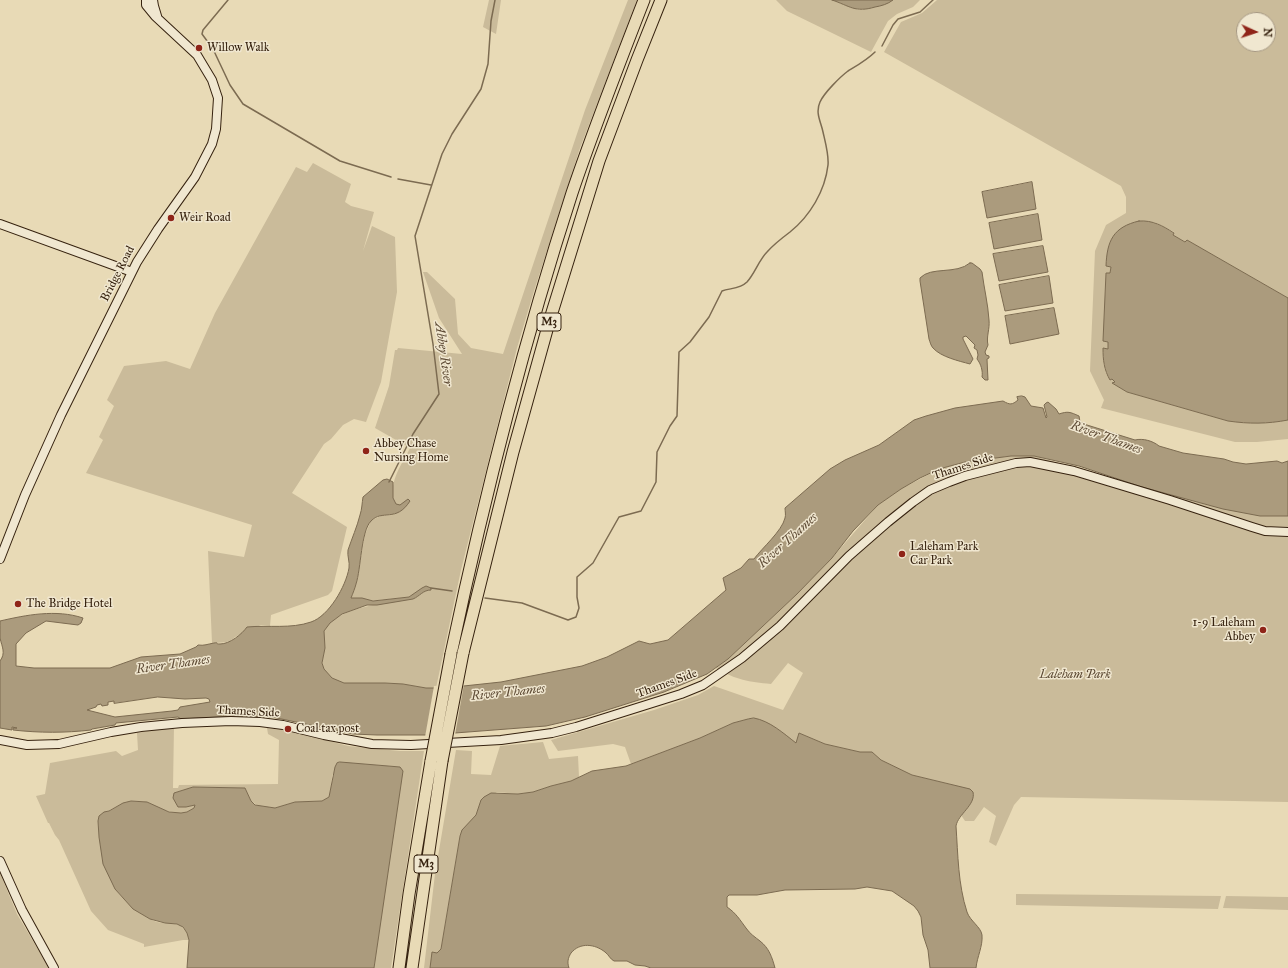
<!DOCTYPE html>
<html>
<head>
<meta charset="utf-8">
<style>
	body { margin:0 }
	#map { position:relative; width:1288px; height:968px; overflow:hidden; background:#e8dab6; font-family:"IM FELL Great Primer",serif }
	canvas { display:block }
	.north { position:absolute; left:1236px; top:12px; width:40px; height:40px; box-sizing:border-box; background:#f0e7d0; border:1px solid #a69883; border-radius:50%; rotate:93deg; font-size:11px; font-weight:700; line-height:16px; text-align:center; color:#36220f }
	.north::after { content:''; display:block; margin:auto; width:14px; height:18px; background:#8f2418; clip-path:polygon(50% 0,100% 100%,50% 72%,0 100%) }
</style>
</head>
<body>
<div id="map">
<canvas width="1288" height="968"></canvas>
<div class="north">N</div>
</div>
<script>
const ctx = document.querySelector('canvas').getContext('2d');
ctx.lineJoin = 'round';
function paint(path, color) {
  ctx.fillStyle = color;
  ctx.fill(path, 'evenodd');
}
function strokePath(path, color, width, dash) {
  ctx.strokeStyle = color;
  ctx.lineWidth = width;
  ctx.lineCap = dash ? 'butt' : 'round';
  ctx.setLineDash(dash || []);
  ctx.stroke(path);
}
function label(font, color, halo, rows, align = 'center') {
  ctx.font = font + ' "IM FELL Great Primer",serif';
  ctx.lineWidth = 3;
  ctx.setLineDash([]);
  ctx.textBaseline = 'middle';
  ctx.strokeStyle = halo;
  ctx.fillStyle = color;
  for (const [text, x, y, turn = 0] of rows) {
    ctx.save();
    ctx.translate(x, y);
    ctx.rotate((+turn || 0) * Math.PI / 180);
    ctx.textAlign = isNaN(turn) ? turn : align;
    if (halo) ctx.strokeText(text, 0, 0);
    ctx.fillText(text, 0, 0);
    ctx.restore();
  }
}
const green = new Path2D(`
	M489,0h12l-5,34 -13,-7z
	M628,0h9l-57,148 -46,143 -17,57 -56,222 -25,118h-10l-23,-4 -59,-1c-12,-3 -24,-12 -21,-25 2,-8 -2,-20 1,-27 9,-23 67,-30 89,-32 7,-3 10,-9 17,-9l-4,-4 -17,11 -40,4 -18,-3 5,-14 9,-49 6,-15 10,-4 12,-1 12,-12 -6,3 -4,-2c-8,-20 6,-38 15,-56l-35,-20 14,-42 6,-36h2l1,-2 64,6 -23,-36 -16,-46h4l28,27 3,35 13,14 32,6 82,-244z
	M776,0h56l27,10h4l27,-8 3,-2h27l-7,7 -16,7 -9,7 -17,31 -84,-41z
	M937,0h351v298l-101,-58 -1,2 -13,-7 1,-3 -20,-10 -48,44 5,1 -1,7 -4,-1 -2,68 4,1v7l-5,-1c0,12 0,23 7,32l2,-1 3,3 -3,1 15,9 101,29c21,3 39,3 60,-1v19l-31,3h-22l-134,-34 3,-8 -14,-29 5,-120 11,-26 20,-12v-16l-5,-11 -237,-134 17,-30 21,-9zM1244,20h24v24h-24z
	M313,163l38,21 -6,18 6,4 23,6 -11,39 9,-25 23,11 2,55 -16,90 -15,40 -12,-3 -11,6 -12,14 -7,5 -32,49 55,34 -15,64 -4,4 -57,20 -1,11 -9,-1 -26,12c-6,7 -15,5 -23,6l-4,-92 36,6 8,-32 -166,-52 17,-33 -4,-3 15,-31 -7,-6 17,-34 42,-5 24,8 25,-56 81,-146 11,5z
	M1023,455l11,1 147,41 100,19h7v286l-267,-5 -7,8 -18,41 -7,-4 7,-26 -12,-9 -10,14h-9l-6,-9 -9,-28 -38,-9 -31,-15 -9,-8h-12l-35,-8 -26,-11 -3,11 -20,-16 -22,-10 -6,1 -15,4 -33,15 -69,26 -6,-17 -12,-3 -55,7 -7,-11 103,-30 44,-15 16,-9 69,24 20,-37 -15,-10 -17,21c-22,-2 -35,-4 -55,-16l12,-9 69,-65 35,-36 46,-53 23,-16 38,-20 48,-11z
	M174,726l-1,62h5l1,-3 99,-1 1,-44 -11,-6 -1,-6 30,4 51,14 52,5h24l-33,217h-17l26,-201 -61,-4 -7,13 -1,18 -4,5 -5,2 -27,1 -20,6 -17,-2 -7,-5 -6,-13 -52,-1 -19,6 12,14 10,-2c-10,14 -30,6 -42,1 -3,-2 -5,-4 -9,-4 -3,-1 -8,-1 -12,-1 -12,1 -23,10 -34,15 -1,6 -1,14 0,21 1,8 13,47 17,53 9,12 21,22 34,29 9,6 21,3 30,6l7,8 2,7h-6l-39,7v-3l-36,-14 -17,-19 -32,-71 -4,-5 -6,-12h-1l-12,-27 9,-2 5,-31 66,-12 6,5 16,-6 -1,-17z
	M543,742l6,17 29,-3 1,21 -8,4 -20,5 -18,6 -15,2 -21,-2 -17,12 -4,11 -16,21 -19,113 -4,4h-5l-2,15h-6l11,-94 21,-124 16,1 -1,23 20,1 9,-29z
	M0,873l17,41 32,54h-49z
	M1016,894l205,2 -3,13 -202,-4z
	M1226,896l62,1v13l-65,-2z`);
const water = new Path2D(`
	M832,0h61c-5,4 -12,6 -18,7 -20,6 -25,-1 -43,-7z
	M1032,182l4,27 -49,9 -5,-26z
	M1038,214l4,26 -48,9 -5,-26z
	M1139,221c14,-1 24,5 35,12l-1,2 12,7 2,-2 101,58v122c-21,4 -39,4 -60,1l-101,-29 -15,-9 3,-1 -3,-3 -2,1c-6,-10 -7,-20 -7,-32l5,1v-7l-5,-1 3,-68h4l1,-6 -5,-1c1,-25 7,-39 33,-45z
	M1043,246l5,26 -49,9 -6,-27z
	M970,263h2l8,6 2,3c2,16 6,32 7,48 1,9 -3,17 -1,25l-3,7 1,3 3,1v2l-2,1 1,21h-3l-3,-3c1,-6 -1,-13 -5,-18l1,-4 -1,-5 -3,-2 1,-3 -9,-9 -3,1v2l10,20 -3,5c-11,-3 -29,-7 -37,-16 -2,-2 -3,-6 -4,-9l-9,-58v-3c11,-12 36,-3 50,-15z
	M1049,276l4,27 -48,8 -6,-26z
	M1054,308l5,26 -49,10 -5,-28z
	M1022,396l3,1 6,9 12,2 3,10 1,-1 -3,-12 2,-2 2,-1 8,7 3,5c9,-3 11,-2 20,2l1,6 7,3 48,15c8,-2 18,1 24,6l24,7 41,6 9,3 13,2 31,-3 5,2 6,-2v55h-28l-37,-7 -81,-22 -63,-21 -45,-10h-23l-46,6 -26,7 -19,9 -19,11 -23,16 -25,26 -21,27 -35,36 -69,65 -21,15 -43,18 -79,25 -39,9 -117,9h-52l-24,-1 -81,-17 -35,-1 -56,3 -3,-2 -62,6 -1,2 -23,4 -1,1c-26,3 -51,3 -78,0v-2h4l-5,-1v3l-12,-2v-67c6,-8 2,-14 0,-23 0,-5 0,-11 0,-17 26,-6 56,-12 83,-3l-2,5 -3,2 -32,-4 -20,12 -10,11v22l18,2h76l31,-11 39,-3 16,-7 2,-2c6,1 10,-1 16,-2 6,-1 0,1 6,1 10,0 22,-10 27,-17 21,-2 44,2 64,-5 18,-6 35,-36 38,-54 1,-6 -2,-12 -1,-18 4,-12 9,-23 12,-35 2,-6 2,-12 3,-18l20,-17 4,-1 6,3v16l3,6 4,1 8,-6 2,2c-14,22 -28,8 -39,20 -10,10 -10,48 -15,63 -1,4 -3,9 -5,14h11l11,3 36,-4 13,-9 4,-2 5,2v2c-8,0 -11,6 -18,9l-36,6h-10l-25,9 -12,9 -6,8 1,17 -3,15 2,6 8,9 12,5h41l18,1 23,4h19l56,-6 81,-16 25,-9 32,-16 11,3 18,-4 58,-50 -3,-12 18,-10 8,-9h5c8,-11 28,-28 31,-41 1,-3 0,-7 0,-10l45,-39 15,-9 34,-15 35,-25 12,-4 29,-8 48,-7c7,4 9,4 15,-1l-1,-3zM158,697l27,2 21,-1 3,1 1,3 -30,5 -2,3 -6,1 -57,6 -28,-7 9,-3 1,-2 4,-1 1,2 6,-1v-3l6,-1v2z
	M754,718c16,3 29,15 42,25l3,-10 26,11 35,8h12l9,8 31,15 58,14 3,3c3,13 -15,22 -17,34 2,29 2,58 11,86 3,9 14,15 15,23 1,11 -5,22 -6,33h-46l-2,-18 -5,-15 -2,-18 -3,-6 -4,-5 -22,-15 -25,-4 -12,2 -70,1 -28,5h-28l-2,2v10c9,6 13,13 19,21 4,6 9,9 14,13 9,7 12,16 15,27h-124l-6,-2 -10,-1 -8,-4h-13c-4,-2 -5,-6 -9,-9 -10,-8 -25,-10 -34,1 -3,5 -4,9 -2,15h-139l2,-16 5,1 4,-4 19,-113 2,-6 14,-15 5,-15 3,-3 7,-4 27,1 15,-2 18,-6 20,-5 21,-10 34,-5 74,-28 33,-15 15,-4z
	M340,762l60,5 3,4 -29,197h-187l2,-28 -2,-7 -4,-6 -6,-3 -12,-1 -15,-4 -17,-10 -18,-20 -12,-25 -4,-27 -1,-16 1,-5 5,-4 5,-1 14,-8 8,-2 16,1 22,10 12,1 6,-1 7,-4 1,-3 -9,2h-8l-5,-9 1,-5 19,-6 52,1 6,13 4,4 20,3 20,-6 27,-1 7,-4 6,-30 2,-4z`);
const pier = new Path2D(`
	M464,684l-9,51 -30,2 9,-51z`);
const stream = new Path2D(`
	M228,0l-25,30 -1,4 11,15 17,36 13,19 97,57 51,16
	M882,46l11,-21 5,-6 22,-7 13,-12
	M398,179l33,6
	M389,482l24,-48 26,-40 -6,-50 -18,-108 27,-82 10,-20 29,-45 7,-25 3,-43 4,-21
	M431,588l21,3
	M485,598l37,5 46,17 8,-3 3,-9 -2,-11v-20l16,-14 26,-46 22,-6 15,-29 1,-30 13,-26 7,-10 2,-64 11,-10 19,-25 13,-26c8,-3 18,-2 25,-9 8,-9 12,-22 20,-30 7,-8 15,-14 23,-20 20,-16 35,-41 38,-67 1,-10 -3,-24 -5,-33 -2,-10 -8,-19 -3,-30 4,-9 20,-25 28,-31 10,-6 19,-11 27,-19`);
const secondary = new Path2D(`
	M153,0l1,6 3,10
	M0,224l132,48
	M0,559l25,-64 36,-80 76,-153 21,-33 37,-52 17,-33 4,-15 2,-31 -6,-18 -15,-25 -42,-39 -9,-11v-5
	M0,740l27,5 32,-1 52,-12 30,-5 41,-4 49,-2 29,1 23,3 41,10 48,9 39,1 90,-5 51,-7 24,-6 105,-33 22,-9 39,-27 38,-32 69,-70 39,-34 25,-20 17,-12 19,-8 16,-6 51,-13 14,-1 44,9 96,29 82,27 13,4 23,1
	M0,861l22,49 32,58`);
const highway = new Path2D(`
	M463,653l50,-201 37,-133 49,-158 38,-101 24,-60
	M451,654c33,-156 72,-310 121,-461 22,-65 47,-129 72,-193
	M399,968l10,-74 22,-133
	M412,968l30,-207`);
const highwayBridge = new Path2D(`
	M431,761l20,-107
	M442,761l21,-108`);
const markers = [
	[199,48,4,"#8f2418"],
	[171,218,4,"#8f2418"],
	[366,451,4,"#8f2418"],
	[902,554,4,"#8f2418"],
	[18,604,4,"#8f2418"],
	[1263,630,4,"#8f2418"],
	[288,729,4,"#8f2418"]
];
const shields = [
	[549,322,24],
	[426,864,24]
];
const shieldNames = [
	["M3",549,322],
	["M3",426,864]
];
const poiNames = [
	["Willow Walk",207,48],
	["Weir Road",179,218],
	["Abbey Chase",374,444],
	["Nursing Home",374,458],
	["Laleham Park",910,547],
	["Car Park",910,561],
	["The Bridge Hotel",26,604],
	["1-9 Laleham",1255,623,"right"],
	["Abbey",1255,637,"right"],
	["Coal tax post",296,729]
];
const streetNames = [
	["Bridge Road",118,274,-63],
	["Thames Side",963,467,-18],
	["Thames Side",667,684,-20],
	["Thames Side",248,712,3]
];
const parkNames = [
	["Laleham Park",1075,675]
];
const waterNames = [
	["Abbey River",443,354,82],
	["River Thames",1106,438,20],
	["River Thames",788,541,-42],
	["River Thames",173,665,-8],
	["River Thames",508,693,-6]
];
paint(green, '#cabb9a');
paint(water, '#ab9b7d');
strokePath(water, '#7c6b51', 1);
paint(pier, '#e8dab6');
strokePath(stream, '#7c6b51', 1.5);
strokePath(secondary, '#36220f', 10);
strokePath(highway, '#36220f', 13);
strokePath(secondary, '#f0e7d0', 8);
strokePath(highway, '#e8dab6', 11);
strokePath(highwayBridge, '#36220f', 13, []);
strokePath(highwayBridge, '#e8dab6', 11);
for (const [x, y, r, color] of markers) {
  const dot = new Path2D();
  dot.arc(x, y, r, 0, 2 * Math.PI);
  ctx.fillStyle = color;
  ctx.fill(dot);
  strokePath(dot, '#f0e7d0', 1.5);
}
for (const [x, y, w] of shields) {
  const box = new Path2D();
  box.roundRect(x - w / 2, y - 9, w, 18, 3);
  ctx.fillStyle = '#f0e7d0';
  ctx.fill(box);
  strokePath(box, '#36220f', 1);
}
label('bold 11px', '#36220f', null, shieldNames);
label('12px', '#36220f', '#f0e7d0', poiNames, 'left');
label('12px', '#36220f', '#f0e7d0', streetNames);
label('italic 12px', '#5b4832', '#f0e7d0', parkNames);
label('italic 13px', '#5f4c36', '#f0e7d0', waterNames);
</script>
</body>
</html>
